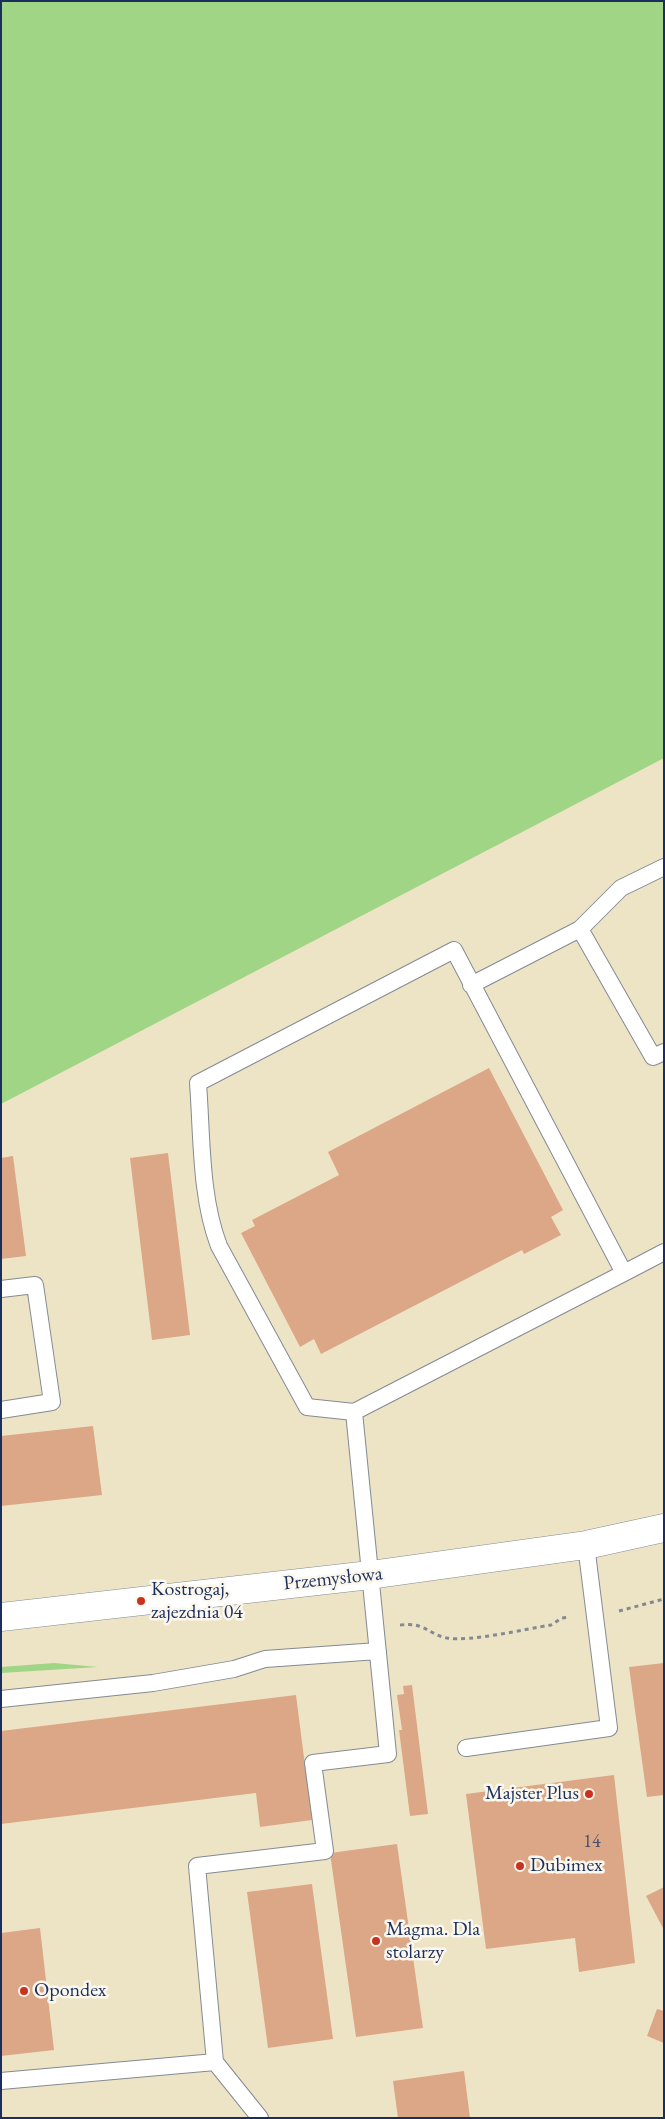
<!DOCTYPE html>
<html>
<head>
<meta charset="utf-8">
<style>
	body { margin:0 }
	#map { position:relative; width:665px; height:2119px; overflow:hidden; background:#ede4c6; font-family:"EB Garamond",serif }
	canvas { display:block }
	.frame { position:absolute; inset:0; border:2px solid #1b2f5e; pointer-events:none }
</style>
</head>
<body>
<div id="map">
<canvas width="665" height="2119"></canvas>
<div class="frame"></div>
</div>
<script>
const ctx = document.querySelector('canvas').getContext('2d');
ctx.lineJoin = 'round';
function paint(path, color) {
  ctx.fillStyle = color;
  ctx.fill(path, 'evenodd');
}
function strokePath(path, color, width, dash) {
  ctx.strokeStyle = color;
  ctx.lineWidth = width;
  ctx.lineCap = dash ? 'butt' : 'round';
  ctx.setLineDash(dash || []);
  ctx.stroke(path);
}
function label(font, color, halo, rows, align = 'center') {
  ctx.font = font + ' "EB Garamond",serif';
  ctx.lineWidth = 5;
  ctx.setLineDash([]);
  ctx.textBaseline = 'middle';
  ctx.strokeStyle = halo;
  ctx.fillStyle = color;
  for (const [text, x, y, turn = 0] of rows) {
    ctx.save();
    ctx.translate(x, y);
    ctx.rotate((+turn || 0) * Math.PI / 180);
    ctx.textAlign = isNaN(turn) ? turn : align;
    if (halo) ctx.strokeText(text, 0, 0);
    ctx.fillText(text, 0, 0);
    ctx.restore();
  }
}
const green = new Path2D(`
	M1,1h663v757l-663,346z
	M54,1663l44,4 -97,6v-6z`);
const building = new Path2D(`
	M489,1068l74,142 -12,7 10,18 -37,19 -2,-4 -201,104 -7,-15 -14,8 -59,-114 14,-7 -3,-6 87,-45 -11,-23z
	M168,1153l22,182 -38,5 -22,-182z
	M13,1156l13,100 -25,3v-101z
	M93,1426l9,69 -101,11v-70z
	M664,1663v132l-17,2 -18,-130z
	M412,1685l16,129 -18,2 -11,-86h3l-5,-35 7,-1 -1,-8z
	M296,1695l16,125 -52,7 -4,-34 -255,31v-93z
	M614,1775l21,188 -56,9 -4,-34 -89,11 -20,-155z
	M397,1844l26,184 -67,9 -26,-184z
	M312,1884l21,155 -65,9 -21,-156z
	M664,1887v43l-18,-34z
	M40,1928l14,122 -53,6v-123z
	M657,2009l7,2v32l-17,-7z
	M464,2071l6,47h-72l-5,-37z`);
const path = new Path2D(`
	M619,1611l45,-12
	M400,1625c26,-3 27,9 47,13 23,4 79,-9 104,-13l11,-7 8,-1`);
const service = new Path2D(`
	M580,929l41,-41 43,-21
	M471,985l109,-56 73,128 11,-5
	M624,1273l40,-21
	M1,1289l34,-4 17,117 -51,8
	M1,1699l152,-16 81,-14 31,-10 113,-8
	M466,1748l143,-20 -23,-183
	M215,2062l45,56
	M1,2081l214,-19 -18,-196 128,-15 -12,-88 75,-9 -34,-342 -47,-5 -88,-161c-19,-49 -17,-111 -21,-163l256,-133 170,323 -270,139`);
const tertiary = new Path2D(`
	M1,1617l369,-42 216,-30 78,-17`);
const markers = [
	[141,1601,5,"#c8321e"],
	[589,1794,5,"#c8321e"],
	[520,1866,5,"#c8321e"],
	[376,1941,5,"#c8321e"],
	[24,1991,5,"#c8321e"]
];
const numberNames = [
	["14",592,1842]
];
const streetNames = [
	["Przemysłowa",333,1579,-6]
];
const poiNames = [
	["Kostrogaj,",151,1590],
	["zajezdnia 04",151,1613],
	["Majster Plus",579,1794,"right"],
	["Dubimex",530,1866],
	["Magma. Dla",386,1930],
	["stolarzy",386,1953],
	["Opondex",34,1991]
];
paint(green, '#a0d586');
paint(building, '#dca787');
strokePath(service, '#848a92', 18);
strokePath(tertiary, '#848a92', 29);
strokePath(path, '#848a92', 3, [4, 4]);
strokePath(service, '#fff', 16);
strokePath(tertiary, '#fff', 28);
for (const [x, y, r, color] of markers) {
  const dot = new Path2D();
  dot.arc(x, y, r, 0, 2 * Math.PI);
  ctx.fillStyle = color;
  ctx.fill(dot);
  strokePath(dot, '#fbf7ec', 2);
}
label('18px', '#4b4d68', null, numberNames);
label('20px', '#1b2f5e', '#fbf7ec', streetNames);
label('20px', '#1b2f5e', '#fbf7ec', poiNames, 'left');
</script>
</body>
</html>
